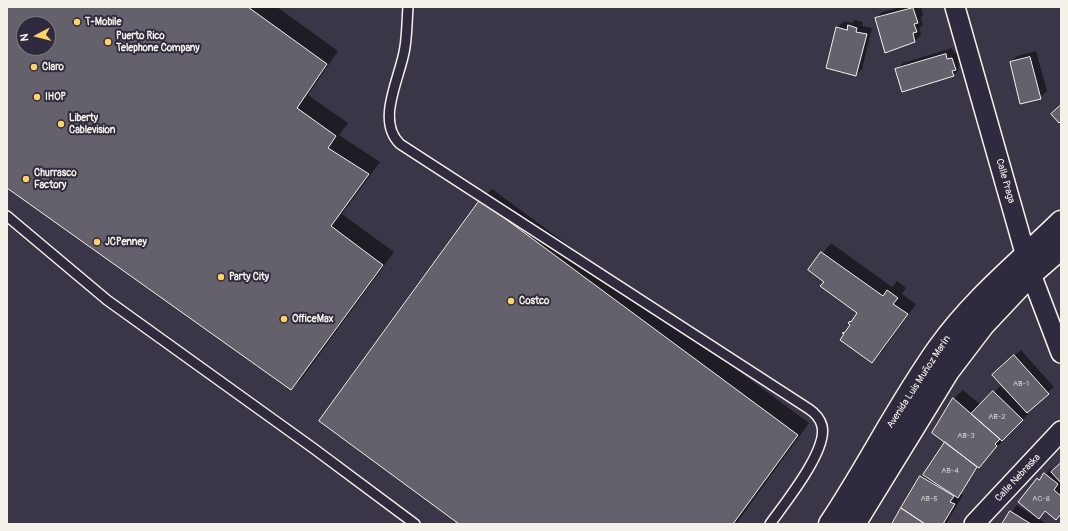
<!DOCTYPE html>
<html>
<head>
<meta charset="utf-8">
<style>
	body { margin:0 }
	#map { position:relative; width:1068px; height:531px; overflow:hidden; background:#3b3647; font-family:Pangolin,sans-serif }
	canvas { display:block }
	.frame { position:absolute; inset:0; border:8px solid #f4f1e8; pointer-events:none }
	.north { position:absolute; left:16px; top:16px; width:40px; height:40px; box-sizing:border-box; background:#2f2a3d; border:1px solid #7e7a81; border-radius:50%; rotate:263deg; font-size:11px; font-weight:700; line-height:16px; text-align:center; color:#f4f1e8 }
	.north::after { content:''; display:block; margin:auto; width:14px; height:18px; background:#ffd166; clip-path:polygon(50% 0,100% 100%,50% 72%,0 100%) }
</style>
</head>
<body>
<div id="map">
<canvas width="1068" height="531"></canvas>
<div class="frame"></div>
<div class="north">N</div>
</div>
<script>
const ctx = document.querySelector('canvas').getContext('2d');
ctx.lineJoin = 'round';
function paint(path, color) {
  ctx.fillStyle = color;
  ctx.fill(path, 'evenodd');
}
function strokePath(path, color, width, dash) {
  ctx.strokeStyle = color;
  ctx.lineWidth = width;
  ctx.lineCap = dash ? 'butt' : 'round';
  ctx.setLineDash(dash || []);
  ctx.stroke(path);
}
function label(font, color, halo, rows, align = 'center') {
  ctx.font = font + ' Pangolin,sans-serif';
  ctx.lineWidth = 4;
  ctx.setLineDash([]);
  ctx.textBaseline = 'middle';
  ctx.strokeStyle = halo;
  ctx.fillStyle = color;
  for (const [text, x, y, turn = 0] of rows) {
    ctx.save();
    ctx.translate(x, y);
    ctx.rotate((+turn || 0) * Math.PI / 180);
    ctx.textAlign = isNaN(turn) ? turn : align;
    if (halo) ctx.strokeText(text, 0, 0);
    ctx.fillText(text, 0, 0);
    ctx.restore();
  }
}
const shadow = new Path2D(`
	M7,7h270l61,44 -30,44 40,28 -9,12 41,27 -38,52 52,38 -91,125 -12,12 -284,-202zM24,24h24v24h-24z
	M901,7h20l2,8 -2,3 2,7 -4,3 2,7 -6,6 -39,-23 6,-6z
	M855,20l8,2 -1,4 10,2 -10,41 -6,6 -19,-48 7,-6 8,2z
	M952,48l2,5 5,-1 3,10 -4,4 1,3 -6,7 -56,-7 6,-6z
	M1036,51l11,40 -7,7 -29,-36 6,-6z
	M492,189l317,234 -73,101h-275l19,-323z
	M831,243l61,44 5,-6 9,7 -4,6 14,10 -34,48 -10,10 -29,-29 9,-8 -2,-2 9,-10 -34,-32 -16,-11z
	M1021,350l33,37 -27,25 2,1 -51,54 -17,26 2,2 -17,29h-53l28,-47 8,-8 17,-27 7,-43 10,-9 18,15 19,-19 9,8 1,-1 -10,-25z
	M1061,463v51l-15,-4 -8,8 9,6h-44l14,-19 18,12 -16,-15 25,-29 2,1 5,-6 3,2z`);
const building = new Path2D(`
	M7,7h241l79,57 -30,44 39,28 -8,12 41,26 -38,52 52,39 -92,125 -284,-202zM24,24h24v24h-24z
	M913,8l5,15 -4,1 3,8 -4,1 2,9 -30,11 -10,-35z
	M848,25l9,3 -1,4 11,2 -11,42 -30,-8 10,-41 11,3z
	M946,54l1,5 5,-1 4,12 -4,1 2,5 -52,16 -7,-23z
	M1030,57l11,42 -21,5 -10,-42z
	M1061,105v16l-2,2 -8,-9z
	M480,200l318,235 -65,89h-274l-140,-103z
	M821,252l62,44 4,-6 11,8 -5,6 15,10 -36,49 -32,-23 4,-6 -2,-1 3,-1 5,-7 -2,-2 2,-2 1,1 6,-9 -37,-27 4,-4 -16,-12z
	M1014,355l35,39 -22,19 -35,-38z
	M993,391l30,29 -21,21 -31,-27z
	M953,398l47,41 -5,5 2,2 -18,22 -47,-35z
	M945,442l32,25 -19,31 -35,-23z
	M1061,463v20l-10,-11z
	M1044,473l14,11 -4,6 7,6v18l-5,6 -11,-9 -6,8 -21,-17 19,-24 2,2z
	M920,476l34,20 -4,6 5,2 -12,20h-18l-24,-16z
	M901,508l24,16h-33z
	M1010,511l21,13h-29z`);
const lane = new Path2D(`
	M408,7c-1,13 -1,27 -3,40 -4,30 -30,73 -5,97l409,265c6,4 11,9 13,17 6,24 -37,77 -52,98
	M7,216l100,84 206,148 102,76`);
const street = new Path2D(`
	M955,7l76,267 30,79
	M974,524l87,-93`);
const primary = new Path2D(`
	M830,524c38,-57 69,-120 109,-176 34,-48 80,-85 122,-126
	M854,524l94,-153 35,-46 48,-51 30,-26`);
const markers = [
	[77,22,4,"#ffd166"],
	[108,42,4,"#ffd166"],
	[34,67,4,"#ffd166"],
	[37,97,4,"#ffd166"],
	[61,124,4,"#ffd166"],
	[26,179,4,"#ffd166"],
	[97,242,4,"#ffd166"],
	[221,277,4,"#ffd166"],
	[511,301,4,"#ffd166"],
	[284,319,4,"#ffd166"]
];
const numberNames = [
	["AB-1",1021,384],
	["AB-2",997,417],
	["AB-3",966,436],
	["AB-4",950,471],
	["AB-5",929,499],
	["AC-8",1041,499]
];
const poiNames = [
	["T-Mobile",85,22],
	["Puerto Rico",116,36],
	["Telephone Company",116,48],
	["Claro",42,67],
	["IHOP",45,97],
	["Liberty",69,118],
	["Cablevision",69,130],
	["Churrasco",34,173],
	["Factory",34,185],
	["JCPenney",105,242],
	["Party City",229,277],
	["Costco",519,301],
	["OfficeMax",292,319]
];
const streetNames = [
	["Calle Praga",1005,181,74],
	["Avenida Luis Muñoz Marín",919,382,-57],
	["Calle Nebraska",1018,478,-47]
];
paint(shadow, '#0007');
paint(building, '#65616c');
strokePath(building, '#f4f1e8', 1);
strokePath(lane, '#f4f1e8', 12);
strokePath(street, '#f4f1e8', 22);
strokePath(primary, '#f4f1e8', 25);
strokePath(lane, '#2f2a3d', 9);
strokePath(street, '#2f2a3d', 19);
strokePath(primary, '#2f2a3d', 22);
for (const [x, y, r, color] of markers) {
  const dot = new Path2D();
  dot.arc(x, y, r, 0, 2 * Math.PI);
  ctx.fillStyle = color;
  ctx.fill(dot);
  strokePath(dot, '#2f2a3d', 1.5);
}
label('8px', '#d0cdc9', null, numberNames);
label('bold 10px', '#f4f1e8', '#2f2a3d', poiNames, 'left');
label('10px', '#f4f1e8', '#2f2a3d', streetNames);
</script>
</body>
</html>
